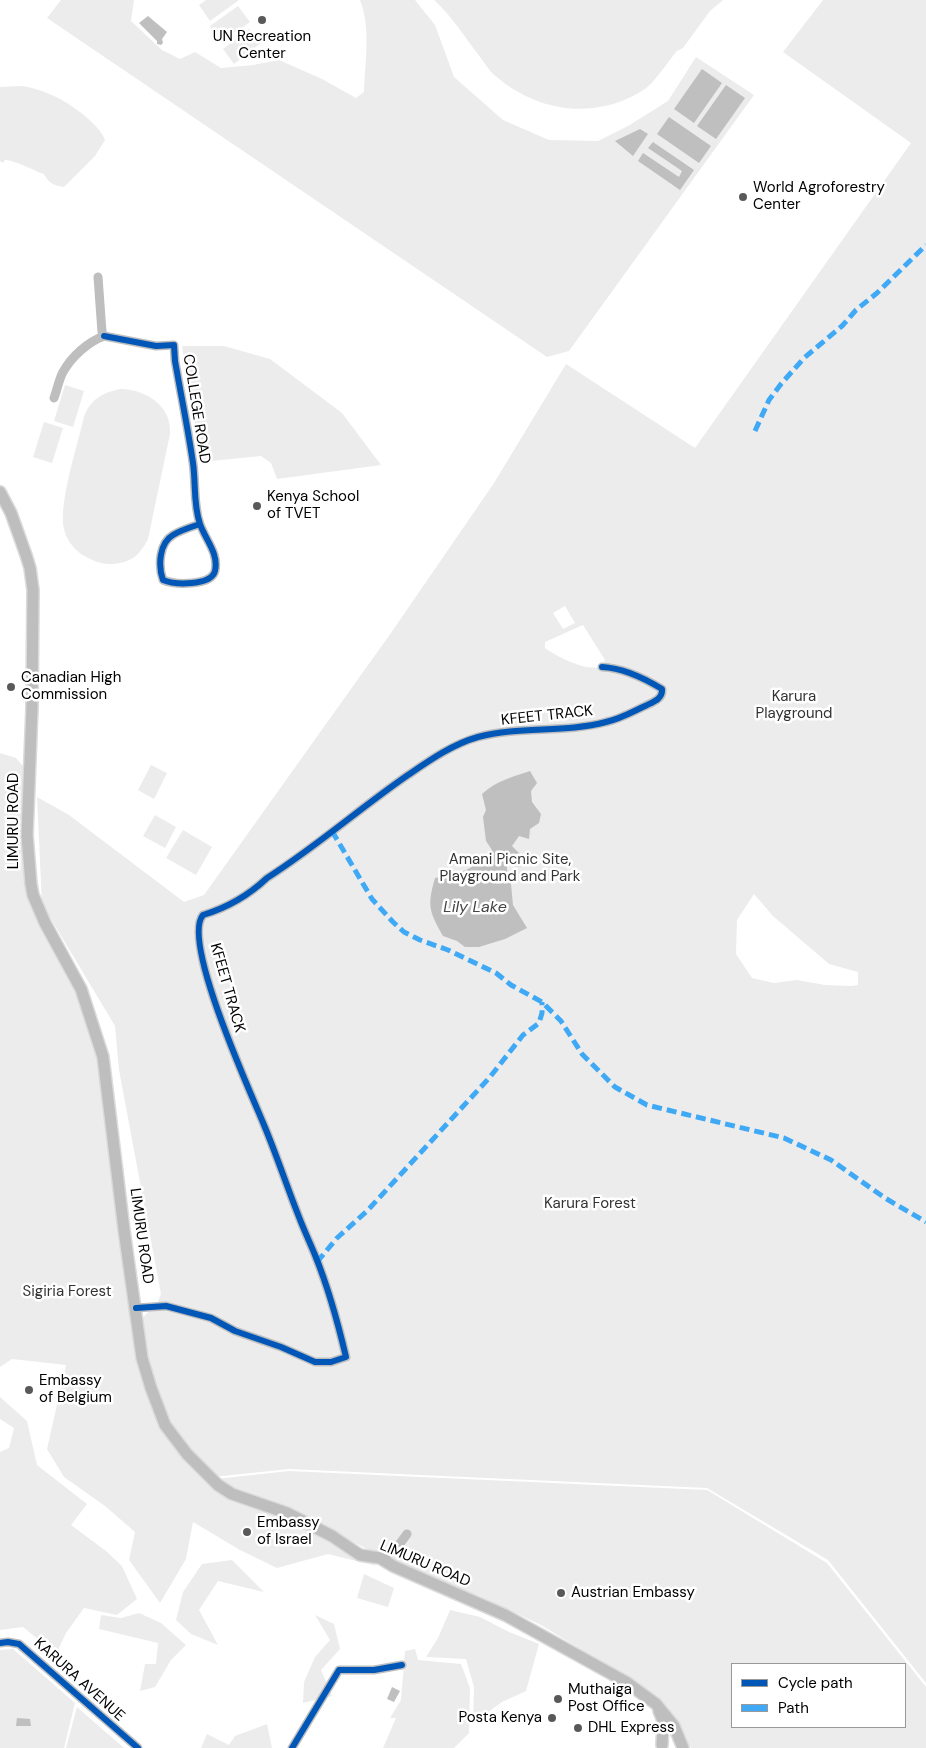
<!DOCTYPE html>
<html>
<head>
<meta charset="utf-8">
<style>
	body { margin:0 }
	#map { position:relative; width:926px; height:1748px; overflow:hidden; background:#fff; font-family:"DM Sans",sans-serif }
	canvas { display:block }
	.legend { position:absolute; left:731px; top:1663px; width:175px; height:65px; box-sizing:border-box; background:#fff; border:1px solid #999; margin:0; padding:6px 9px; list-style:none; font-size:15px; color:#000 }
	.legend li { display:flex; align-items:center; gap:10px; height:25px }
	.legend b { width:25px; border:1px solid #999 }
</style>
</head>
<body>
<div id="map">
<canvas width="926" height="1748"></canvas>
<ul class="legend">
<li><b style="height:6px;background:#0057b8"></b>Cycle path</li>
<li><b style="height:6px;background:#3fa9f5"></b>Path</li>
</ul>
</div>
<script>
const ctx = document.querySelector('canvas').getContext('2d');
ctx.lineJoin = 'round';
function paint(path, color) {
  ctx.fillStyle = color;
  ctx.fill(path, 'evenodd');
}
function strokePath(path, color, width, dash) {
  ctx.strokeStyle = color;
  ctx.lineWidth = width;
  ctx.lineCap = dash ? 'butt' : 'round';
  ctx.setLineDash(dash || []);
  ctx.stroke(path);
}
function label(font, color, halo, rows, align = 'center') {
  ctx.font = font + ' "DM Sans",sans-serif';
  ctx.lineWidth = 5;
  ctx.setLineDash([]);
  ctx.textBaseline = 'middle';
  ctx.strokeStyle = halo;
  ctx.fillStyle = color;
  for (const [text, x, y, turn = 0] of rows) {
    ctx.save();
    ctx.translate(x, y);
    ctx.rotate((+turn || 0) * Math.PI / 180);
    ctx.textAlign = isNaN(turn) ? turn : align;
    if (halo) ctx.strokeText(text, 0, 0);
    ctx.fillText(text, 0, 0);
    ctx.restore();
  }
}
const green = new Path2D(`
	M61,0h73l-3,21 31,29 18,9 15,-7 26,16 32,-3 26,-5 43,19 34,19 8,-6c1,-30 7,-64 -4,-92h55l20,25 19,52 49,43 46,20 49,1 30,-15 40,-25 28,-44 58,38 -185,256 -22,6 -500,-339z
	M206,0h33l-29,21 -11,-16z
	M434,0h289l-13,11 -27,37 -6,3c-8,9 -22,31 -32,38 -50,33 -111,23 -154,-17 -5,-6 -9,-13 -14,-19 -13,-17 -26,-38 -43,-53z
	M823,0h103v1683l-98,-123 -121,-72 -418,-19 -76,8 -25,-25 -15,-19 27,38 49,32 49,18 79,45 -49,-12 -51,14 -37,-18 -47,-28 -7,37 -26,44 -31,-43 6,-28 -30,-26 -41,-29 -17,-28 19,-84 -54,-6 -12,8v-614l16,5 16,19v78l2,47 13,29 36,63 22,64 -1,11 35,251 9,51 18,52 -12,-37 -14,-66 17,-16 4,-10 -42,-224 -4,-44 -73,-122 -5,-107 32,18 115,87 20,-7 189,-265 101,-147 72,-119 129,84 216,-305 -128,-91zM565,606l10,17 -12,6 -10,-16zM583,625l22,35 -3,7c-16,4 -43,-9 -57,-19v-6zM754,894l19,22 56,48 29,8v13l-7,1 -26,-1 -28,-5 -23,3 -22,-5 -16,-24 1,-34z
	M238,6l12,16 -29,20 -11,-16z
	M249,29l12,14 -27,21 -11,-15z
	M23,86c9,2 18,4 26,8 17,6 51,30 56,46l-10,16 -31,31c-9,-1 -16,-4 -20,-13 -9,-3 -32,-15 -39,-14l-2,3 -3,-2v-74z
	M182,346h42l46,13 72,54 39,52 -104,14 -6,-16 -10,-7 -60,6z
	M65,385l19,6 -11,36 -19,-6z
	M121,389c26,1 51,17 49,45l-22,105c-8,17 -19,25 -39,25 -9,0 -20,-5 -28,-10 -8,-6 -15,-15 -17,-25 -6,-24 14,-86 20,-112 6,-18 20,-25 37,-28z
	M44,422l19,6 -11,35 -19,-6z
	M151,765l16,8 -13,26 -16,-9z
	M155,815l21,12 -11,21 -22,-12z
	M183,830l29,17 -16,28 -30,-17z
	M0,1397l27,24 10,44 50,39 -16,21 35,26 16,15 15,33 -20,16 -33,-7 -18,25 -10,21 -33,-27 -23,3v-178l9,-4 5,-20 -14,-9z
	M289,1471l418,19 120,73 99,124v61h-235l-24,-40 -46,-34 -80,-49 -61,-29 -68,-25 -124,-61 -33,-12 -39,-19zM732,1664h173v63h-173z
	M232,1560l32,32 -46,-11 -19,29 19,35 -27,-11 -15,-14 7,-28 19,-28z
	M364,1574l30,14 -6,19 -31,-9z
	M450,1610l30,7 29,15 30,12 -13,47 -24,11 -29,21 1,-36 -8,-28 -40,-2 12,-19z
	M139,1613l22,10 25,22 -15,15 -16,27 -15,4 5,-27h11l2,-21 -59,-14 2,-14 20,3z
	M315,1615l19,9 6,25 -19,21 11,26 -29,7 1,-21 11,-25 15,-17z
	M13,1649l62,54 -11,45h-64v-98z
	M415,1649l3,11 43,4 9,24 -1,45 -15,15h-71l13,-30h-6l11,-18 4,-49z
	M77,1707l47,41h-58z
	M267,1724l5,24h-71l6,-14 22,11 6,-9z`);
const water = new Path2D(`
	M148,16l19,16 -5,7 1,4 -2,2 -4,-1v-3l-18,-18z
	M702,69l20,14 -28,40 -20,-14z
	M726,85l19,13 -29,41 -19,-13z
	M669,117l42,29 -12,17 -42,-29z
	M640,129l8,5 -15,22 -18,-15z
	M653,142l41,28 -14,20 -42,-29 5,-8 36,24 3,-6 -34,-23z
	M530,771l7,12 -6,8 1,11 9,12 -2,9 -9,6 -1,10 -10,-3 -7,10 9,9v12l-14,-2v6l4,13 2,21 14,23 -22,11 -26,8h-14l-8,-6 -14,-5c-14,-25 -16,-30 -8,-58 29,-6 36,-7 57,-28l-6,-9 -3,-24 3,-7 -4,-16c14,-13 30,-17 48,-23z
	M392,1687l8,4 -6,11 -7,-3z
	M17,1718l13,1 1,7h-15z`);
const minor = new Path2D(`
	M98,277l4,55 2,4
	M104,336l52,10 18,-1 1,16c6,34 13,68 18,102 3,21 0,41 7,61 5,15 19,29 15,47 -4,15 -40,14 -52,9 -5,-14 -4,-37 10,-45 8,-5 18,-8 27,-11
	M54,398c3,-8 5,-19 9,-26 9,-16 25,-30 41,-36
	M136,1308l30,-2 45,12 24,13 46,16 34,15h16l15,-5c-8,-34 -18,-70 -31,-102 -5,-12 -11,-25 -16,-38 -12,-30 -22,-61 -35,-92 -13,-32 -83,-184 -61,-210 23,-7 46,-20 64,-37 49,-31 93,-70 141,-103 22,-15 45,-31 70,-38 42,-11 87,-4 128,-15 14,-3 26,-10 39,-16 8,-4 18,-7 17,-17 -18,-11 -39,-21 -60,-22
	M380,1558l16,-9 11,-15
	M0,1643l8,-1 11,2 119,104
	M292,1748l47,-78h35l28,-5`);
const major = new Path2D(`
	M0,492l11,21 15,42 4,13 3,22 -1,118 -5,127 4,49 2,11 12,28 36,66 22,68 21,173 18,128 9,30 14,37 22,29 31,31 14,9 55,19 45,23 28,19 20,3 13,8 112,49 121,67 30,22 18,22 9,22
	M659,1711l4,10 -1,24`);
const quiet = new Path2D(`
	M755,431l14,-31 12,-16 23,-26 38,-32 14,-16 21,-17 49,-48
	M332,831l40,68 21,23 11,10 16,8 28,10 48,23 15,12 31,17 19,19 21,33 33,33 32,18 137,33 47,22 54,38 41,24
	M317,1262l20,-24 30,-27 123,-134 33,-42 16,-12 3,-10v-11`);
const cycleway = new Path2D(`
	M104,336l52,10 18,-1 1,16c6,34 13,68 18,102 3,21 0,41 7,61 5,15 19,29 15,47 -4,15 -40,14 -52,9 -5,-14 -4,-37 10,-45 8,-5 18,-8 27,-11
	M136,1308l30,-2 45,12 24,13 46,16 34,15h16l15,-5c-8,-34 -18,-70 -31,-102 -5,-12 -11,-25 -16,-38 -12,-30 -22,-61 -35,-92 -13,-32 -83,-184 -61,-210 23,-7 46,-20 64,-37 49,-31 93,-70 141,-103 22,-15 45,-31 70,-38 42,-11 87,-4 128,-15 14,-3 26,-10 39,-16 8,-4 18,-7 17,-17 -18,-11 -39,-21 -60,-22
	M0,1643l8,-1 11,2 119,104
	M292,1748l47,-78h35l28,-5`);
const markers = [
	[262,20,5,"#595959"],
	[743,197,5,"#595959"],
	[257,506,5,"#595959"],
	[11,687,5,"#595959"],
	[29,1390,5,"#595959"],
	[247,1532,5,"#595959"],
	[561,1593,5,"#595959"],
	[558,1699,5,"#595959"],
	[552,1718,5,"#595959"],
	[578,1728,5,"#595959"]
];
const poiNames = [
	["UN Recreation",262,37,"center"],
	["Center",262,54,"center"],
	["World Agroforestry",753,188],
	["Center",753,205],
	["Kenya School",267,497],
	["of TVET",267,514],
	["Canadian High",21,678],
	["Commission",21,695],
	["Embassy",39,1381],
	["of Belgium",39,1398],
	["Embassy",257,1523],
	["of Israel",257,1540],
	["Austrian Embassy",571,1593],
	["Muthaiga",568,1690],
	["Post Office",568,1707],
	["Posta Kenya",542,1718,"right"],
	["DHL Express",588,1728]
];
const streetNames = [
	["COLLEGE ROAD",196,409,81],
	["KFEET TRACK",547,716,-6],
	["LIMURU ROAD",14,821,-90],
	["KFEET TRACK",227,988,74],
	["LIMURU ROAD",141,1236,82],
	["LIMURU ROAD",425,1564,23],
	["KARURA AVENUE",79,1680,42]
];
const parkNames = [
	["Karura",794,697],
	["Playground",794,714],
	["Amani Picnic Site,",510,860],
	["Playground and Park",510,877],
	["Karura Forest",590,1204],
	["Sigiria Forest",67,1292]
];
const waterNames = [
	["Lily Lake",475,908]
];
paint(green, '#ececec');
paint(water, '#bfbfbf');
strokePath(major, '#dbdbdb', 14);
strokePath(minor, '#bebebe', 9);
strokePath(major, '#bebebe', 11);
strokePath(quiet, '#3fa9f5', 5, [10, 5]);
strokePath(cycleway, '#0057b8', 6);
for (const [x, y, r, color] of markers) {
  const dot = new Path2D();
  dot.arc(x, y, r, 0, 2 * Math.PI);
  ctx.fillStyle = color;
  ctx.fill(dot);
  strokePath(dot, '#fff', 2);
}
label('15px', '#000', '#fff', poiNames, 'left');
label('15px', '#000', '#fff', streetNames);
label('15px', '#333', '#fff', parkNames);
label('italic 16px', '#444', '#fff', waterNames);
</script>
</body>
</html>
